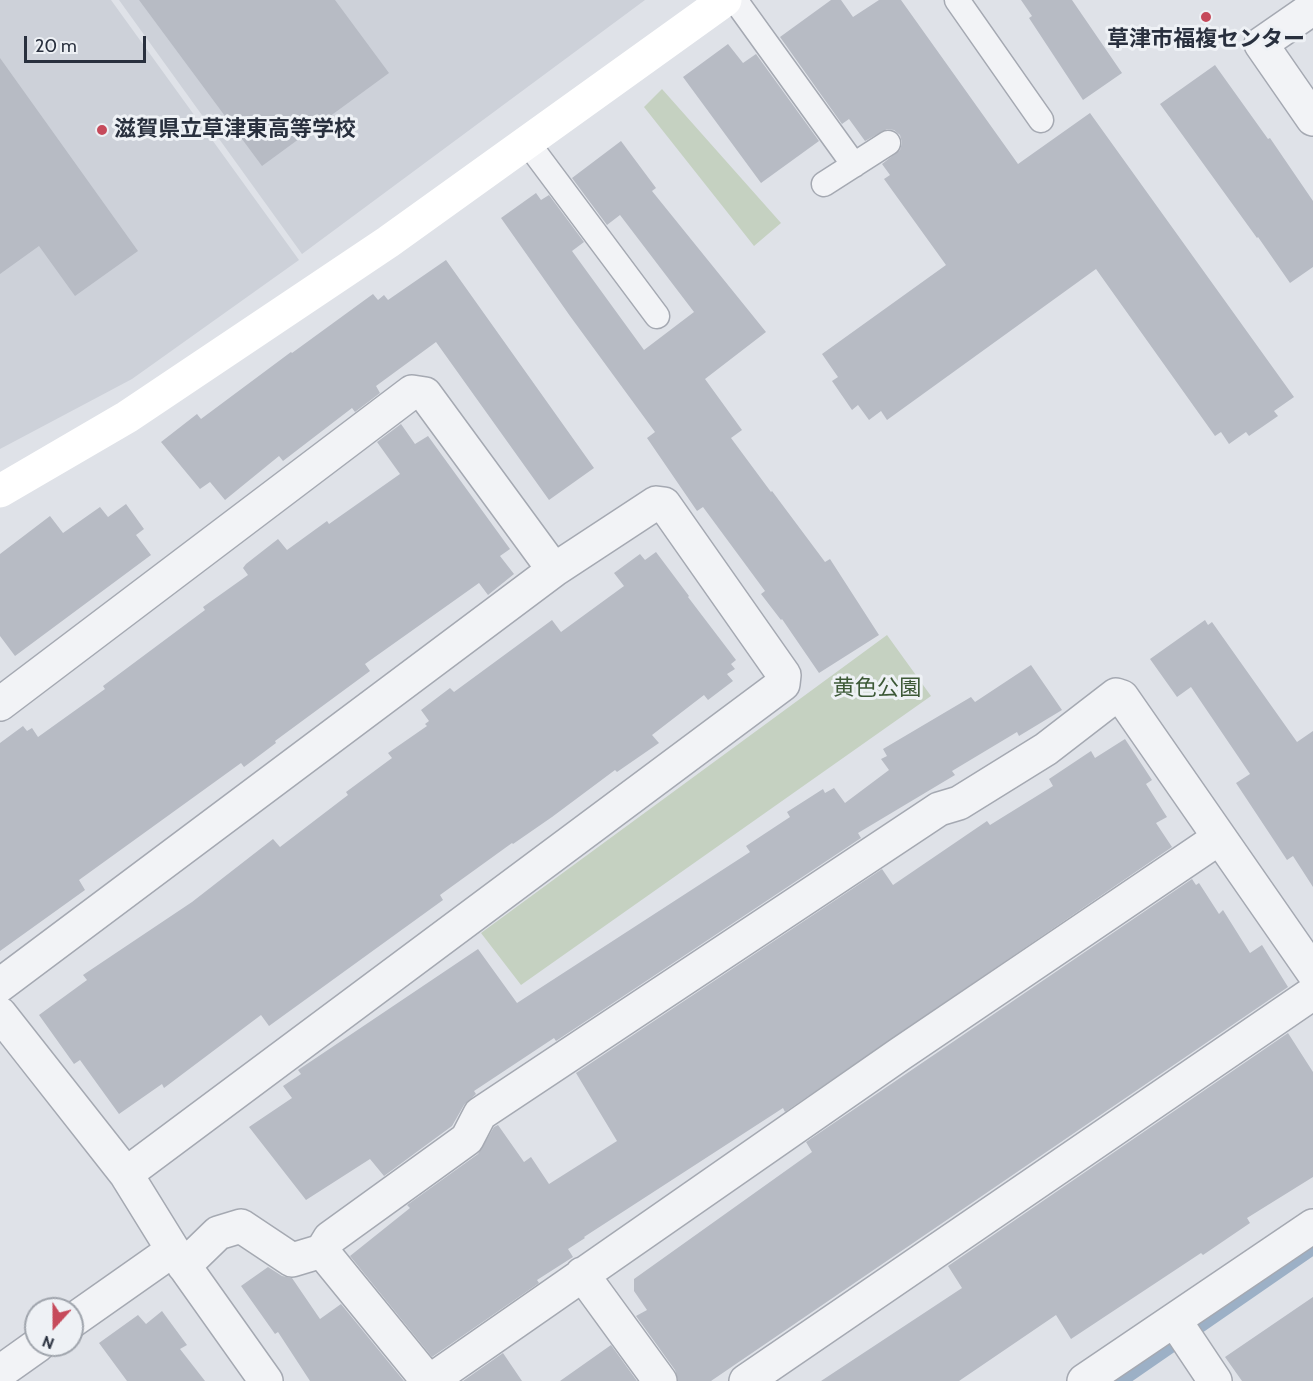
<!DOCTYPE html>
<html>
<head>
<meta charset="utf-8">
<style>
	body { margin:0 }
	#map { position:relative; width:1313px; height:1381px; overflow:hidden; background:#dfe2e8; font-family:Cabin,sans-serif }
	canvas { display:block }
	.north { position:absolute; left:24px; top:1297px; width:60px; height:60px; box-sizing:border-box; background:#eef1f5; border:2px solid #9fa4ac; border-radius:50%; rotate:201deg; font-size:16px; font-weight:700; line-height:24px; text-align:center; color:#29303e }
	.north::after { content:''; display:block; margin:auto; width:21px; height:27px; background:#c64a5b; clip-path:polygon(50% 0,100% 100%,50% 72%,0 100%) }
	.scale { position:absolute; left:24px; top:36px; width:122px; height:27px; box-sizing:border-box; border:3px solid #29303e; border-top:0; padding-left:8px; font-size:18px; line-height:21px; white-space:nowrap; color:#29303e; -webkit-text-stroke:4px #eef1f5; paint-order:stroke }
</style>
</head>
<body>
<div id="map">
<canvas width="1313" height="1381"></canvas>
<div class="north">N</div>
<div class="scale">20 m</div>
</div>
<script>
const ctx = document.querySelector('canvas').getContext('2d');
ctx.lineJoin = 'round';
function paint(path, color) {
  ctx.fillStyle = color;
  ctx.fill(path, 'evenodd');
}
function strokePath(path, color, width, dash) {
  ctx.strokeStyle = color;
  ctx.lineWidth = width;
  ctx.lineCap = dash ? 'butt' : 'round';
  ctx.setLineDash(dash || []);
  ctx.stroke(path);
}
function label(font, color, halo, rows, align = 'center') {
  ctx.font = font + ' Cabin,"Noto Sans JP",sans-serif';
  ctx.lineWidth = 6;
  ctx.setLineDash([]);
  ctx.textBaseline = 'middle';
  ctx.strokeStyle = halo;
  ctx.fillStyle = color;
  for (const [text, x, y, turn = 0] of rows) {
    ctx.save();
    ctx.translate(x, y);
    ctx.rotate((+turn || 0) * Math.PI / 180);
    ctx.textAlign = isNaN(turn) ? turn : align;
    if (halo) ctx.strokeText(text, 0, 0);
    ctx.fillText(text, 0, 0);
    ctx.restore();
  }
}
const built = new Path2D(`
	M0,0h111l188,260 -167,119 -132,70z
	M119,0h526l-343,254z`);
const green = new Path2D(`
	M662,89l119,134 -27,23 -110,-139z
	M887,635l44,61 -410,289 -40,-52z`);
const stream = new Path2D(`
	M1122,1381l191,-132`);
const building = new Path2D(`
	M139,0h196l54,73 -127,93z
	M831,0h10l12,17 26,-17h22l117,164 72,-51 204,284 -20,14 4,5 -29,20 -3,-4 -17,12 -8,-12 -6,4 -119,-167 -209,151 -6,-9 -12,9 -11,-15 -6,5 -20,-29 6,-4 -16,-23 124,-89 -62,-86 6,-4 -8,-11 18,-14 2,-7 -2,-8 -6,-5 -7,-1 -22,12 -16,-22 -7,5 -62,-87z
	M1021,0h51l50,73 -39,27 -54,-82 3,-2z
	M728,44l15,19 13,-9 63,87 -58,42 -78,-106z
	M0,58l138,193 -63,45 -36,-50 -39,28z
	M1215,65l53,74 2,-1 43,63v66l-23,16 -32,-46 -1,1 -97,-134z
	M621,141l35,47 -4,3 114,141 -61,47 37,51 -11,8 40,54 1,-1 53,71 5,-3 49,76 -60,38 -37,-54 -1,1 -20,-26 4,-3 -62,-84 -6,4 -50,-73 8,-6 -85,-116 -69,-98 35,-25 5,7 8,-5 35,47 -12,9 72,99 50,-38 -74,-97 -13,10 -35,-47z
	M446,260l148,208 -45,32 -113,-158 -60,44 4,7 -25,19 -3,-4 -69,53 -4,-5 -54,44 -15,-18 -10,7 -39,-47 36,-28 4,5 90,-67 1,1 81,-59 5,6 6,-5 4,5z
	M401,424l14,20 13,-8 82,113 -10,7 14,18 -26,21 -9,-12 -114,81 5,7 -95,70 1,2 -32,24 -3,-4 -162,117 6,10 -85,61v-208l23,-17 4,5 5,-3 6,9 67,-48 -2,-3 102,-76 -2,-3 45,-32 -5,-7 3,-4 32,-25 9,11 40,-29 2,3 71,-50 -23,-32z
	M126,504l18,25 -8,6 15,20 -136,101 -15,-20v-82l50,-38 13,17 37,-26 8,10z
	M656,552l33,44 -1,1 48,63 -5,4 4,5 -8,5 6,7 -25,19 -4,-5 -52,40 7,8 -42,29 -2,-2 -63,47 -39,27 -1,-1 -72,52 3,5 -174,126 -8,-11 -97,73 -2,-4 -43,30 -39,-54 -6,4 -35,-49 48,-35 -4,-5 109,-73 81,-63 7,8 68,-52 -2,-3 46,-34 -4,-5 39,-27 -2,-2 4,-3 -8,-11 29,-22 4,4 98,-72 9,12 63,-46 -10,-13 26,-19 5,6z
	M1205,620l3,5 4,-3 85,120 16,-11v156l-20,-31 -6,4 -51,-77 14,-9 -59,-87 -14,10 -27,-38z
	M1031,665l31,45 -43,26 -2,-4 -65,39 3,4 -97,58 3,5 -305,203 -2,-3 -80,53 2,3 -12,11 -12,21 -68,50 -14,-17 -64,41 -57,-73 43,-29 -9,-12 18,-12 -3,-4 180,-121 39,54 233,-151 -4,-6 44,-29 -3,-5 36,-23 2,4 9,-5 11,15 44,-33 -8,-11 6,-3 -4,-7 88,-52 4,5z
	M1125,739l27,41 -6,4 21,33 -11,6 16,24 -387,265 -2,-4 -199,129 1,1 -17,11 5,8 -36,23 2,3 -107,74 -82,-101 60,-48 -3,-3 71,-51 16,-27 4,-2 26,37 7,-5 18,27 68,-43 -41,-68 306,-204 11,16 94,-64 3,4 63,-39 -4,-7 42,-28 4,7z
	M1192,879l4,6 3,-2 20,31 4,-4 27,43 12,-8 26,42 -577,394h-33l-3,-11 -39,-54 11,-6 -13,-19v-12l178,-127 -6,-10z
	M1288,1033l25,39v105l-66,41 3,5 -47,32 -2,-2 -130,86 -15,-24 -97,66h-138l141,-93 -14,-22z
	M268,1267l14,9 10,2 28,41 21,-15 63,77h-94l-32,-49 -3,2 -34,-48z
	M1313,1297v84h-71l-17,-24z
	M162,1311l25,34 -7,4 25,32h-78l-28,-38 39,-28 8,9z
	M611,1345l26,36h-77z
	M503,1353l19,28h-59z`);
const lane = new Path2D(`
	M735,0l119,165
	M957,0l84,120
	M527,142l130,174
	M824,184l64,-41`);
const street = new Path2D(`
	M1313,8l-52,36 52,75
	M0,704l412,-312 13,2 129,176 102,-67 8,1 120,171 -1,9 -657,490
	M1219,838l-319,216 -467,325 -9,-3 -102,-125 8,-13 137,-99 13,-25 459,-305 20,-6 87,-54 70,-54 6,2 191,275
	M0,985l554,-415
	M0,1014l126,160 47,76 93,131
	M184,1266l34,-33 23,-7 51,34 30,-9
	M582,1274l78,107
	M72,1321l101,-71
	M1175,1321l40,60
	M0,1372l38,-27
	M746,1381l567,-388
	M1084,1381l229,-155`);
const secondary = new Path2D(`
	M0,491l127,-74 261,-175 337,-242`);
const markers = [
	[1206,17,6,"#c64a5b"],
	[102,130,6,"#c64a5b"]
];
const poiNames = [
	["草津市福複センター",1206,40],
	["滋賀県立草津東高等学校",114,130,"left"]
];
const parkNames = [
	["黄色公園",877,689]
];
paint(built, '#cdd1d9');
paint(green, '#c5d1c1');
strokePath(stream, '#9cb0c6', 12);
paint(building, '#b7bbc4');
strokePath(lane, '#a5a9b2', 27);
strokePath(street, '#a5a9b2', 36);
strokePath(lane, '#f2f3f6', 24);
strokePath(street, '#f2f3f6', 33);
strokePath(secondary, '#fff', 33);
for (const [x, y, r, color] of markers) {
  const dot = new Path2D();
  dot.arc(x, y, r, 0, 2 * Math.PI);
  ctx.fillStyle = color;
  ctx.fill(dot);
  strokePath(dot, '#eef1f5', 2);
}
label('bold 22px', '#29303e', '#eef1f5', poiNames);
label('22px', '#3d5937', '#eef1f5', parkNames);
</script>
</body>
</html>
